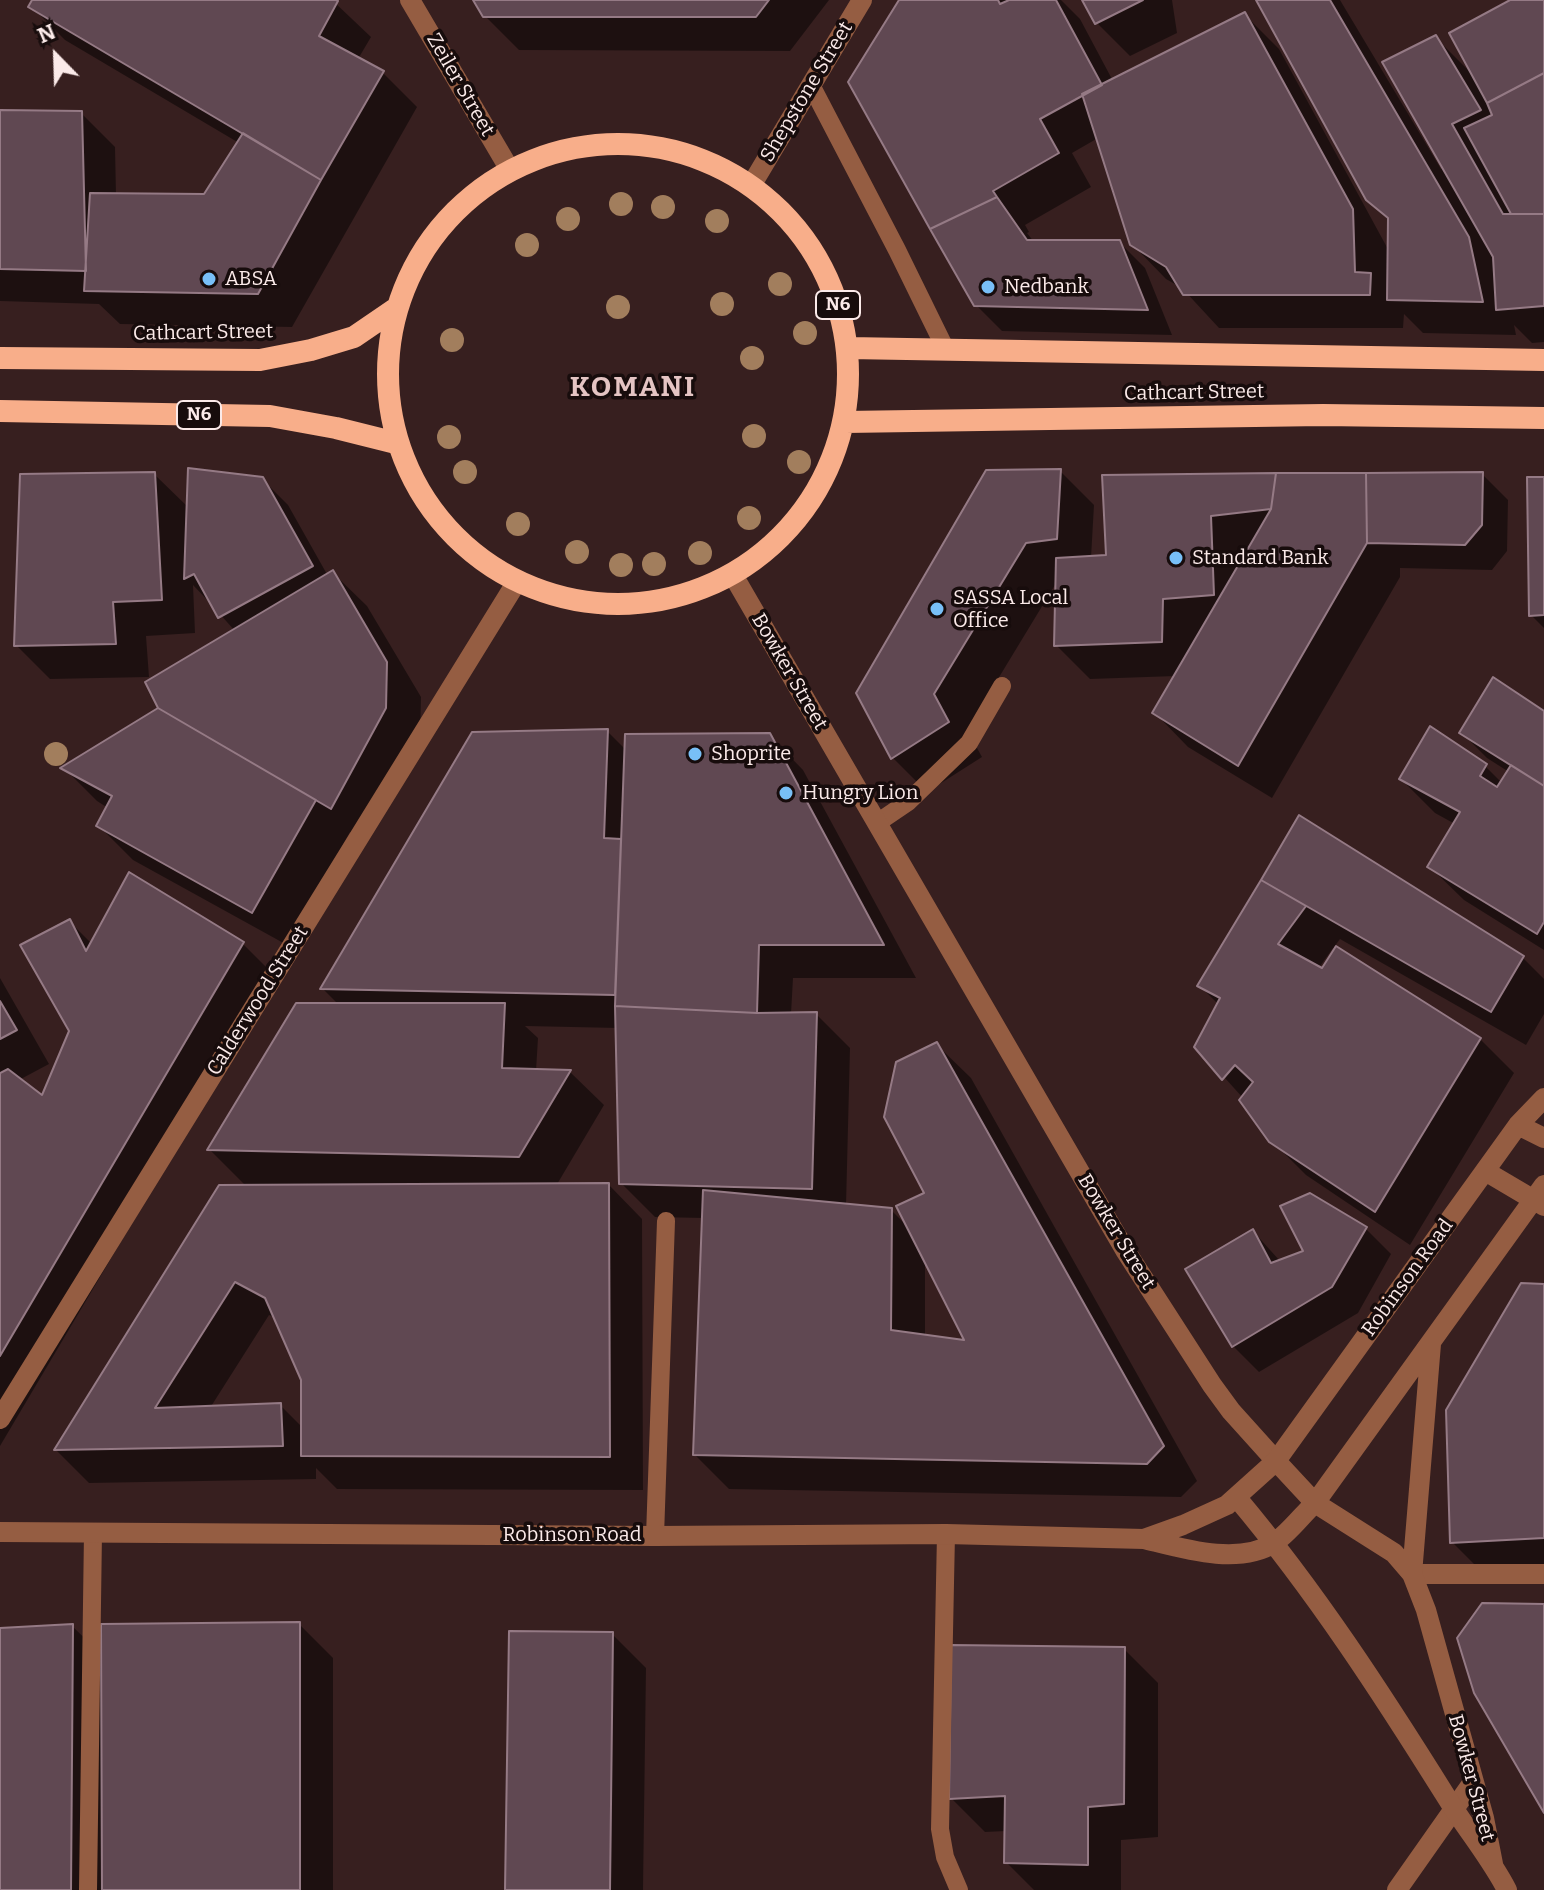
<!DOCTYPE html>
<html>
<head>
<meta charset="utf-8">
<style>
	body { margin:0 }
	#map { position:relative; width:1544px; height:1890px; overflow:hidden; background:#371f1f; font-family:Bitter,serif }
	canvas { display:block }
	.north { position:absolute; left:16px; top:16px; width:80px; height:80px; -webkit-text-stroke:6px #170c0c; paint-order:stroke; rotate:337deg; font-size:22px; font-weight:700; line-height:32px; text-align:center; color:#fbeae9 }
	.north::after { content:''; display:block; margin:auto; width:28px; height:36px; background:#fbeae9; clip-path:polygon(50% 0,100% 100%,50% 72%,0 100%) }
</style>
</head>
<body>
<div id="map">
<canvas width="1544" height="1890"></canvas>
<div class="north">N</div>
</div>
<script>
const ctx = document.querySelector('canvas').getContext('2d');
ctx.lineJoin = 'round';
function paint(path, color) {
  ctx.fillStyle = color;
  ctx.fill(path, 'evenodd');
}
function strokePath(path, color, width, dash) {
  ctx.strokeStyle = color;
  ctx.lineWidth = width;
  ctx.lineCap = dash ? 'butt' : 'round';
  ctx.setLineDash(dash || []);
  ctx.stroke(path);
}
function label(font, color, halo, rows, align = 'center') {
  ctx.font = font + ' Bitter,serif';
  ctx.lineWidth = 7;
  ctx.setLineDash([]);
  ctx.textBaseline = 'middle';
  ctx.strokeStyle = halo;
  ctx.fillStyle = color;
  for (const [text, x, y, turn = 0] of rows) {
    ctx.save();
    ctx.translate(x, y);
    ctx.rotate((+turn || 0) * Math.PI / 180);
    ctx.textAlign = isNaN(turn) ? turn : align;
    if (halo) ctx.strokeText(text, 0, 0);
    ctx.fillText(text, 0, 0);
    ctx.restore();
  }
}
const shadow = new Path2D(`
	M35,0h297l39,37 -13,22 25,14 34,34 -125,220 -172,-3 -21,-20 -99,-3v-189l81,1 34,34 1,48 89,1 34,-53 -174,-103 -34,-34z
	M475,0h354l-39,51 -271,-1 -35,-35z
	M901,0h160l19,19 33,62 132,-66 34,34 110,202 1,-30 -23,-22 -109,-199h82l101,169 3,-2 -9,-130 36,36 44,-73h29v342l-12,1 -18,-18 2,10 -93,-2 -19,-19 -1,14h-184l-37,-40 -16,-9 -34,-35 -34,-106 -26,15 19,34 -66,38 4,7 -2,1 7,9h85l26,26 27,67 -170,-4 -26,-26z
	M1084,0h88l5,33 -47,23 -34,-34z
	M1060,471l34,34 -3,53 17,-1 -4,-80 378,-3 26,26 -1,51 -15,19 -92,-2v9l-128,221 -84,-51 -33,-34 21,-37 -86,3 -34,-34 2,-65 -91,150 15,27 -55,35 -34,-34 -34,-65z
	M154,474l35,34 73,-29 26,26 40,71 5,-3 34,33 54,91 -1,46 -55,98 -15,-9 -63,113 -154,-85 -34,-34 9,-18 -11,-7 -33,-33 96,-59 75,-78 -24,-27 -18,-19 2,48 -49,3 3,41 -99,2 -34,-34z
	M1544,479v149l-13,-13z
	M1544,713v237l-80,-50 -34,-33 25,-43 -20,-11 -34,-34 84,-13 17,17 7,-11 -22,-14 -26,-26z
	M607,731l20,20 142,-16 34,35 113,208h-123l-2,36h25l34,34 -4,158 45,4 18,18 17,-34 11,-149 34,33 226,403 -16,16 -452,-8 -34,-34 9,-237 -49,-1 -34,-34 -3,-155 -93,-2 13,12 -2,33 34,1 34,33 -48,81 53,-1 33,34 1,271 -306,-1 -21,-21v11l-227,4 -33,-33 191,-263 -37,-37 129,-145 -16,-16zM925,1258l43,85 -43,-6zM269,1315l7,3 27,61v49l-22,-22 -71,2z
	M1300,818l223,140 21,21v35l-18,31 -186,-106 -6,8 146,92 34,34 -104,172 -104,-70 -35,-35 -28,-42 -46,-51 22,-42 -19,-19zM1333,948l3,2 -14,21 -4,-2z
	M130,874l113,70 34,34 -277,468v-468l49,86 -30,16 24,18 28,-67 -1,-109 22,22z
	M1365,1228l26,26 -33,59 -99,59 -26,-26 20,-115 27,30z
	M1544,1286v287l-58,3 -34,-34z
	M299,1624l34,34v232h-333v-260l72,-4 32,31z
	M612,1634l34,34 -3,222h-136z
	M1124,1649l34,34v154l-37,3v50h-87l-28,-28v-31l-21,1 -34,-34z`);
const building = new Path2D(`
	M32,0h304l2,1 -19,35 65,35 -63,109 -293,-173z
	M473,0h296l-13,17h-273z
	M899,0h99l2,4 9,-4h47l46,85 -62,34 19,34 -66,38 4,6 -67,32 -82,-147z
	M1082,0h61l-48,24z
	M1256,0h74l139,237 14,65 -96,-2 1,-82 -22,-18z
	M1510,0h34v73l-57,30 -38,-70z
	M1245,12l108,197 2,63 16,1 -1,22h-187l-17,-28 -36,-22 -48,-151z
	M1436,35l45,75 -29,14 51,90h41v92l-48,4 -3,-53 -111,-195z
	M1544,73v141h-33l-47,-86 28,-13 -5,-12z
	M0,110l82,1 4,160 -86,-2z
	M243,133l78,47 -63,114 -174,-3 6,-98 114,1z
	M997,197l30,43h93l28,70 -174,-4 -44,-77z
	M188,468l75,9 50,89 -95,52 -24,-44 -10,5z
	M1061,469l-4,70 -31,4 -92,151 15,28 -58,37 -35,-66 130,-223z
	M155,472l7,128 -49,2 3,42 -102,2 6,-172z
	M1483,472l-1,53 -17,20 -98,-2 -1,-70z
	M1276,473l-5,36 -60,7 3,79 -51,4 -1,43 -108,4 2,-88 50,-3 -4,-80z
	M1276,473h90l1,70 -129,223 -86,-53 119,-204z
	M1527,477h17v138l-15,1z
	M333,570l54,92 -1,46 -55,101 -173,-101 -13,-26z
	M1493,677l51,34v75l-85,-53z
	M158,708l158,92 -64,113 -156,-87 16,-30 -52,-28z
	M1430,726l57,38 -7,12 17,11 14,-22 33,21v136l-7,12 -110,-67 33,-55 -61,-33z
	M608,729l-4,109 17,1 -6,156 -295,-6 152,-257z
	M770,733l114,212h-125l-2,68 -142,-7 10,-272z
	M1299,815l225,141 -33,56 -230,-132z
	M129,872l115,70 -244,414v-283l8,-4 34,26 27,-64 -49,-86 50,-26 16,32z
	M1261,880l45,26 -28,38 44,24 14,-22 145,92 -106,174 -106,-70 -30,-42 14,-18 -18,-17 -13,15 -28,-33 26,-49 -23,-12z
	M0,1001l17,29 -17,9z
	M296,1003h209l-3,65 69,2 -52,87 -312,-7z
	M615,1006l142,7 60,-1 -5,177 -193,-5z
	M937,1042l227,404 -17,18 -454,-9 10,-265 189,18 -1,122 73,10 -68,-134 28,-13 -40,-76 12,-55z
	M609,1183l1,274 -309,-1v-76l-36,-82 -30,-16 -80,126 126,-5 2,43 -229,4 165,-265z
	M1310,1193l57,34 -35,60 -100,60 -47,-78 68,-40 18,34 32,-12 -23,-45z
	M1521,1283l23,1v254l-94,5 -4,-133z
	M1482,1603l62,1v209l-70,-120 -17,-55z
	M300,1622v268h-198l-1,-266z
	M73,1624l-2,266h-71v-262z
	M509,1631l104,1 -3,258h-105z
	M951,1645l174,2 -1,157 -36,3v58l-84,-2 1,-67 -56,3z`);
const service = new Path2D(`
	M811,85l86,165 49,100
	M877,823l31,-21 61,-59 33,-57
	M946,1534l-6,295 5,28 14,33
	M655,1536l11,-315
	M88,1890l5,-358`);
const minor = new Path2D(`
	M410,0l100,170
	M752,184l110,-184
	M733,575l392,675 87,135 19,26 45,50
	M1412,1574h132
	M1397,1890l76,-108`);
const tertiary = new Path2D(`
	M1518,1125l26,13
	M1485,1171l59,35
	M0,1419l516,-836
	M1276,1461l39,42 79,50 18,21 14,36 58,208 9,46
	M1237,1498c79,94 145,196 210,300 19,31 43,59 60,92
	M0,1532l655,4 291,-2 198,5c37,9 94,27 130,4 15,-10 28,-28 41,-40l229,-318
	M1144,1539l39,-14 44,-20 49,-44 242,-336 26,-27
	M1412,1574l19,-230`);
const trunk = new Path2D(`
	M388 374a230 230 0 1 1 460 0a230 230 0 1 1-460 0Z
	M849,348l695,12
	M0,358l260,2 51,-10 43,-13 41,-28
	M0,411l270,5 66,12 60,15
	M845,422l478,-7 221,3`);
const trees = [
	[621,204],
	[663,207],
	[568,219],
	[717,221],
	[527,245],
	[780,284],
	[722,304],
	[618,307],
	[805,333],
	[452,340],
	[752,358],
	[754,436],
	[449,437],
	[799,462],
	[465,472],
	[749,518],
	[518,524],
	[577,552],
	[700,553],
	[654,564],
	[621,565],
	[56,754]
];
const markers = [
	[209,279,8,"#78bff7"],
	[988,287,8,"#78bff7"],
	[1176,558,8,"#78bff7"],
	[937,609,8,"#78bff7"],
	[695,754,8,"#78bff7"],
	[786,793,8,"#78bff7"]
];
const shields = [
	[838,305,44],
	[199,415,44]
];
const shieldNames = [
	["N6",838,305],
	["N6",199,415]
];
const streetNames = [
	["Zeiler Street",460,85,60],
	["Shepstone Street",807,92,-59],
	["Cathcart Street",203,333,-1],
	["Cathcart Street",1194,393,-1],
	["Bowker Street",789,672,60],
	["Calderwood Street",258,1001,-58],
	["Bowker Street",1116,1232,59],
	["Robinson Road",1408,1278,-54],
	["Robinson Road",572,1535],
	["Bowker Street",1471,1778,75]
];
const poiNames = [
	["ABSA",225,279],
	["Nedbank",1004,287],
	["Standard Bank",1192,558],
	["SASSA Local",953,598],
	["Office",953,621],
	["Shoprite",711,754],
	["Hungry Lion",802,793]
];
const districtNames = [
	["KOMANI",633,388]
];
paint(shadow, '#0007');
paint(building, '#604852');
strokePath(building, '#957a85', 2);
strokePath(service, '#955d42', 18);
strokePath(minor, '#955d42', 20);
strokePath(tertiary, '#955d42', 20);
strokePath(trunk, '#f8ae8a', 22);
ctx.fillStyle = '#a27e5d';
for (const [x, y] of trees) {
  ctx.beginPath();
  ctx.arc(x, y, 12, 0, 2 * Math.PI);
  ctx.fill();
}
for (const [x, y, r, color] of markers) {
  const dot = new Path2D();
  dot.arc(x, y, r, 0, 2 * Math.PI);
  ctx.fillStyle = color;
  ctx.fill(dot);
  strokePath(dot, '#170c0c', 3);
}
for (const [x, y, w] of shields) {
  const box = new Path2D();
  box.roundRect(x - w / 2, y - 14, w, 28, 6);
  ctx.fillStyle = '#170c0c';
  ctx.fill(box);
  strokePath(box, '#fbeae9', 2);
}
label('bold 18px', '#fbeae9', null, shieldNames);
label('20px', '#fbeae9', '#170c0c', streetNames);
label('20px', '#fbeae9', '#170c0c', poiNames, 'left');
ctx.letterSpacing = '2px';
label('bold 28px', '#e4c4c3', '#170c0c', districtNames);
ctx.letterSpacing = '0px';
</script>
</body>
</html>
